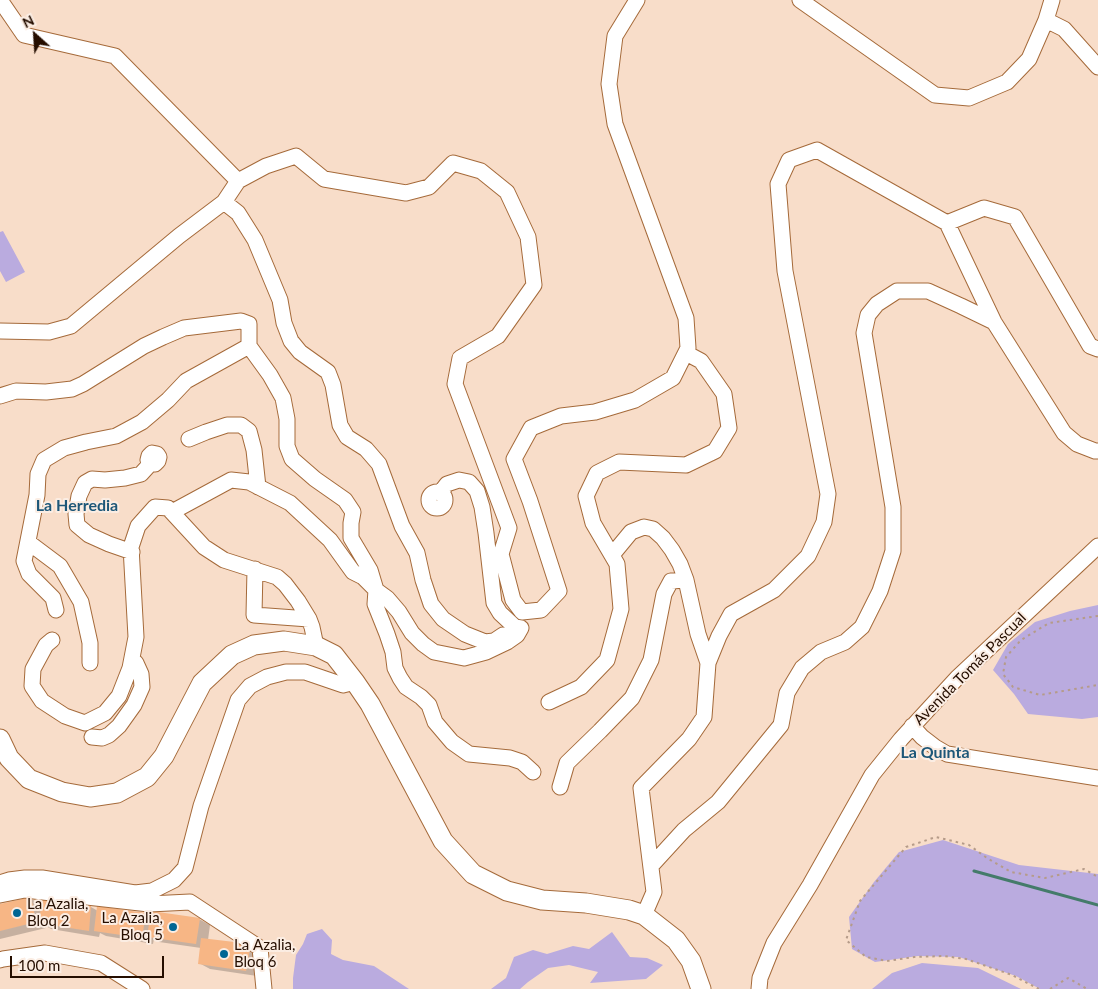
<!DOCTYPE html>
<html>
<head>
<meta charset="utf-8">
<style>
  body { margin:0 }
  #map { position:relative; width:1098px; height:989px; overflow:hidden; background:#f8ddc9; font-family:Lato,sans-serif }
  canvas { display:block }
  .north { position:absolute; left:10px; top:10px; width:50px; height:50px; -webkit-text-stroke:4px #fbede3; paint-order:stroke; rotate:334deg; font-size:14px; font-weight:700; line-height:20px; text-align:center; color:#250e00 }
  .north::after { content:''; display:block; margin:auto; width:18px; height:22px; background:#250e00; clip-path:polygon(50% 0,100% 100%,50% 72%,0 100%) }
  .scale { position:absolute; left:10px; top:956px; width:154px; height:22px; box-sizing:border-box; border:2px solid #250e00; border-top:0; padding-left:6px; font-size:15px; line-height:18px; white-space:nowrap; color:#250e00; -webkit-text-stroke:4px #fbede3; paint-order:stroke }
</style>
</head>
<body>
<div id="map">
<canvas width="1098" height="989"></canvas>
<div class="north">N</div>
<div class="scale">100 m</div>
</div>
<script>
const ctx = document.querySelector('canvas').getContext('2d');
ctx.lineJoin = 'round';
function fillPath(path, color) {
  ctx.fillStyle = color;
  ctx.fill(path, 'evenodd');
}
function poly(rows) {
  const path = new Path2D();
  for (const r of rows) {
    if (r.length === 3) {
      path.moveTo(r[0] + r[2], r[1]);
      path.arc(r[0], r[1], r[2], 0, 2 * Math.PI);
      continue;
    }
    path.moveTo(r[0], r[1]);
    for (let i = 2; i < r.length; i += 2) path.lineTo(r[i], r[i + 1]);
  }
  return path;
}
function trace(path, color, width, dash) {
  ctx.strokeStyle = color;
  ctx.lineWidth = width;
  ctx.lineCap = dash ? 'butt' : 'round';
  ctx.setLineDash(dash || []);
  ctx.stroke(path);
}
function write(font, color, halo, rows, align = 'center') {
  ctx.font = font + ' Lato,sans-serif';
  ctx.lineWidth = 4;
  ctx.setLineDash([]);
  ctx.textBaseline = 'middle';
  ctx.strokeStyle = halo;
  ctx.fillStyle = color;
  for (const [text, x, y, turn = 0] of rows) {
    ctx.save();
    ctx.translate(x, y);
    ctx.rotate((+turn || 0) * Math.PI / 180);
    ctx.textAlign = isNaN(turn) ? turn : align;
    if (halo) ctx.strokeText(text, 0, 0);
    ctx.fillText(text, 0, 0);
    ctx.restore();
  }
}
fillPath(poly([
  [3,231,25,272,6,282,0,271,0,232],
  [1098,605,1098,717,1082,719,1028,714,1014,694,993,670,1008,644,1035,622,1070,611],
  [943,840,1019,865,1098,874,1098,989,1040,989,1016,976,959,957,918,956,875,962,852,949,849,917,874,882,899,852],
  [322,929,332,940,331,954,343,960,374,966,409,989,293,989,293,978,296,955,303,944,307,934],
  [612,932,630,957,647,958,663,965,646,979,590,983,598,972,569,965,548,968,528,982,520,989,491,989,506,978,514,957,533,950,547,954,573,946,589,949],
  [922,963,978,968,1021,989,872,989,892,973]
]), '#baabdf');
fillPath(poly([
  [31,899,43,905,44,900,91,907,98,911,146,914,151,918,199,919,210,925,208,940,261,951,257,976,210,969,199,963,201,948,159,942,154,939,153,944,106,936,100,933,99,937,51,929,46,926,46,928,0,939,0,906]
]), '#0003');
trace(poly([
  [974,871,1098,905]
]), '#447b6a', 3);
fillPath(poly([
  [31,897,36,922,0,931,0,904],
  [43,899,91,906,89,931,38,923],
  [97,906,146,913,142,938,94,931],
  [151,911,200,918,196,944,147,937],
  [201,938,251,944,246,971,198,964]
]), '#f7b685');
const minor = poly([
  [0,0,24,35,115,56,238,181],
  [800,0,935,95,969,98,1007,82,1029,59,1046,20,1052,0],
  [1046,20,1064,29,1098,67],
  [224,202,238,213,255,240,280,300,284,323,291,341,300,352,328,372,333,385,340,425,347,437,366,449,379,464,402,526,417,553,423,580,431,604,443,619,465,634,485,642,494,641,503,635],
  [947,223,984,208,1015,217,1090,346,1098,349],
  [0,331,49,332,71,326,179,236,224,202,238,181,266,166,296,156,324,179,406,193,429,187,453,163,481,171,507,192,528,237,534,285,498,336,460,358,455,384,509,528,501,554,513,600,522,612,541,610,559,591,530,501,514,459,531,428,561,416,595,412,635,400,673,378,688,348,686,318,615,124,609,84,615,36,637,0],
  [0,396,16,391,46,392,72,389,83,384,144,346,163,337,184,328,241,321,249,324,249,346,270,375,283,398,287,419,287,446,292,459,315,479,345,500,353,512,351,523,351,538,370,570,376,590,375,604,387,634,393,652,395,668,400,678,406,687,421,697,429,705,435,722,452,742,469,754,510,758,522,762,533,772],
  [189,439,206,432,227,425,241,425,249,431,254,450,258,487],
  [437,500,8],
  [172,512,231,480,249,482,290,503,330,540,353,572,363,577,376,590,387,598,399,612,412,633,423,644,434,652,464,658,486,652,507,642,517,635,521,628,515,627,500,613,494,603,486,533,482,507,477,491,469,482,459,480,447,484,440,493],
  [28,542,60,566,81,602,90,643,90,663],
  [132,552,109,544,89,535,77,525,76,514,79,496,85,483,92,479,105,480,125,478,141,474,151,463,155,464,158,461,159,457,157,454,152,453,149,456,148,460,151,463],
  [612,555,631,532,644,527,653,529,663,538,672,550,680,564,686,580],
  [255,569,254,615,309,619],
  [56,610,53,598,29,574,24,561,37,495,38,474,44,460,64,448,86,442,116,436,142,422,168,400,186,381,249,346],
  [52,640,46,645,33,669,32,686,42,701,65,716,85,723,105,713,119,696,130,668,136,637,131,547,138,526,155,507,168,508,204,547,224,560,277,577,285,584,298,601,309,619,312,627,316,646],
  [549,702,581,687,607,660,621,609,617,564,593,523,586,496,597,473,619,462,686,465,715,451,729,428,724,394,701,361,686,353],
  [912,726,922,737,935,747,947,754,1098,778],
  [92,737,102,738,109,735,119,726,134,705,142,687,141,674,136,663,132,659],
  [560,787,567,763,600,731,632,698,651,660,664,594,671,581,686,580,698,634,708,663],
  [651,866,684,830,718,802,781,725,787,693,802,668,821,652,845,642,862,627,880,591,893,551,893,507,864,333,868,315,877,304,897,291,928,291,961,306,994,322],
  [0,883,9,880,25,878,42,878,135,893,152,891,174,880,185,868,201,806,238,700,250,686,267,677,286,672,305,672,343,685,355,682],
  [0,895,25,890,149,904,190,902,260,948,264,989],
  [644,915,654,892,641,788,689,739,704,717,708,663,719,636,731,614,774,590,808,556,824,522,828,494,785,271,778,184,789,160,817,150,947,223,994,322,1064,433,1077,444,1095,451,1098,451],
  [0,960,3,959,45,953,101,963,142,989],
  [759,989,760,978,774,943,810,885,872,775,901,739,957,678,1098,546]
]);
const major = poly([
  [0,739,9,758,29,779,62,792,90,797,117,793,147,777,164,756,202,683,232,655,254,645,284,641,316,646,334,655,355,682,370,704,443,841,473,874,507,891,542,900,586,903,629,910,644,915,676,940,691,961,701,989]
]);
trace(minor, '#a56a3a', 17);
trace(major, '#a56a3a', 21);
trace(poly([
  [1098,616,1049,623,1021,640,1006,657,1003,674,1013,687,1040,695,1098,685],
  [1039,989,1012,975,966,959,944,956,914,957,887,961,866,957,846,940,860,901,906,847,936,837,969,845,987,858,1011,872,1045,878,1084,869,1098,877],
  [1050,989,1068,978,1087,989]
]), '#b59b89', 2, [2.5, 4]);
trace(minor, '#fff', 15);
trace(major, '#fff', 19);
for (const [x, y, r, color] of [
  [17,913,5,"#006694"],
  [173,927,5,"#006694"],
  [224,954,5,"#006694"]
]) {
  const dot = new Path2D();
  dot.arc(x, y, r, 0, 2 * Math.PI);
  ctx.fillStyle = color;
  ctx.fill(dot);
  trace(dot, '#fbede3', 2);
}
write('15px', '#250e00', '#fbede3', [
  ["Avenida Tomás Pascual",970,669,-45]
]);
write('15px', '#250e00', '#fbede3', [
  ["La Azalia,",27,904],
  ["Bloq 2",27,921],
  ["La Azalia,",163,918,"right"],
  ["Bloq 5",163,935,"right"],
  ["La Azalia,",234,945],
  ["Bloq 6",234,962]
], 'left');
write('bold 16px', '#1d5778', '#fbede3', [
  ["La Herredia",77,506],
  ["La Quinta",935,753]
]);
</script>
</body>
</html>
